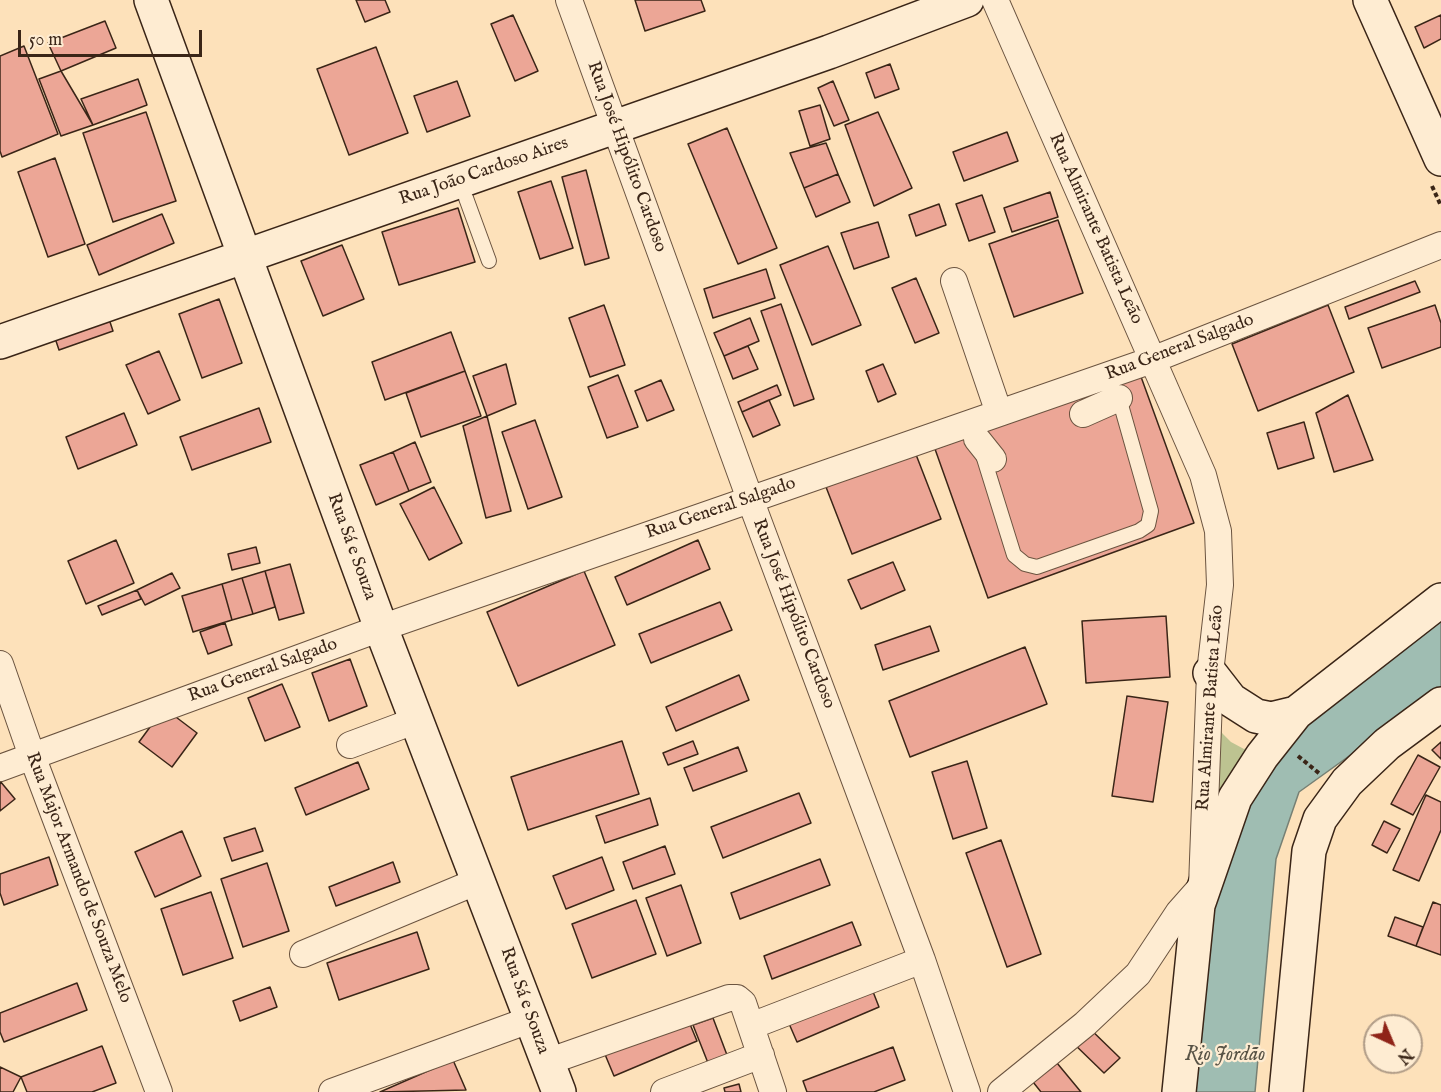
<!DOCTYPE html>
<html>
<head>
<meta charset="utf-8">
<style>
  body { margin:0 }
  #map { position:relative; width:1441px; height:1092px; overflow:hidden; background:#fde1ba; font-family:"IM FELL English",serif }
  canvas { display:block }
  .north { position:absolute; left:1363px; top:1014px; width:60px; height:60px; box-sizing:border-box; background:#feecd2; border:2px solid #b09c87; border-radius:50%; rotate:136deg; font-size:16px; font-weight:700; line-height:24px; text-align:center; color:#3a2517 }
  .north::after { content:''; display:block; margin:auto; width:21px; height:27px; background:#8f2418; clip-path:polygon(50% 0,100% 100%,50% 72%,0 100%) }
  .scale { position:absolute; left:18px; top:30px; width:184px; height:27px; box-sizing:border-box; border:3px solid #3a2517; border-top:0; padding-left:8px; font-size:18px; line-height:21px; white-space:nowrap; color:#3a2517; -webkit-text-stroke:4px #feecd2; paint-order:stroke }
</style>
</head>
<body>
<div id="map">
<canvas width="1441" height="1092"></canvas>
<div class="north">N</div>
<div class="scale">50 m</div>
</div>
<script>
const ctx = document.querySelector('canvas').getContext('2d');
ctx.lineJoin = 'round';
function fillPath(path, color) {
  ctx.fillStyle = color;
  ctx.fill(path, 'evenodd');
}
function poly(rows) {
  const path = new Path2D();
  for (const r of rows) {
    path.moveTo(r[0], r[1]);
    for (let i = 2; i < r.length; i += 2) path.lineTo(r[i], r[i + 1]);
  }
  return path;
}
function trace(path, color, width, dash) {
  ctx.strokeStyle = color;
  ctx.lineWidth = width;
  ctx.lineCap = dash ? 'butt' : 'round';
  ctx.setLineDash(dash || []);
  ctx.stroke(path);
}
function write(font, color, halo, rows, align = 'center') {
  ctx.font = font + ' "IM FELL English",serif';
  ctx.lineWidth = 4.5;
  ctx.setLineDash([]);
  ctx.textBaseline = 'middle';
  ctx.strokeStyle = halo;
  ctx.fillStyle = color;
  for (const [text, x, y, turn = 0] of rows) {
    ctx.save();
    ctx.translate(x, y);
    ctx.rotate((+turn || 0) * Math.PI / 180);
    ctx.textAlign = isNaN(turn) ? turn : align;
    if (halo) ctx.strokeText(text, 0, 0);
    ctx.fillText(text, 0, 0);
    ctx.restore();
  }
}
fillPath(poly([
  [1214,711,1222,733,1231,742,1244,749,1262,742,1196,823]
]), '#bdc391');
const water = poly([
  [1441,607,1441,690,1299,792,1276,859,1255,1092,1186,1092,1216,859,1299,721,1441,607]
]);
fillPath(water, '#9fbdb2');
trace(water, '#778074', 1.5);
const building = poly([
  [356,0,385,0,390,12,365,22,356,0],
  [635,0,701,0,705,11,645,31,635,0],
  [513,15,538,71,515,81,491,24,513,15],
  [1441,15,1441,39,1424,48,1415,27,1441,15],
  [105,21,116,48,61,71,48,43,105,21],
  [24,46,58,134,2,157,0,151,0,56,24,46],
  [376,47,408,133,349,155,317,69,376,47],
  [890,64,899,89,875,98,866,73,890,64],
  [61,71,93,125,61,136,39,79,61,71],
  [138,79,147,105,93,125,81,99,138,79],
  [457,81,470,116,427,132,414,96,457,81],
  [833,81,849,120,834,126,818,88,833,81],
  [820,105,830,139,810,146,799,111,820,105],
  [146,112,176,201,113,222,83,133,146,112],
  [878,112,912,188,874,206,845,125,878,112],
  [727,128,777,248,738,264,688,144,727,128],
  [1007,132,1018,161,964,181,953,152,1007,132],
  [826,143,838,174,804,188,790,153,826,143],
  [55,158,85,244,48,257,18,172,55,158],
  [586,170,609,258,585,265,562,177,586,170],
  [838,174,850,202,816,217,804,188,838,174],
  [551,181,573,248,540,259,518,192,551,181],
  [1050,192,1058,217,1012,232,1004,208,1050,192],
  [982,195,995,232,969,241,956,204,982,195],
  [939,204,946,225,916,236,909,215,939,204],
  [458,208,475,262,399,285,382,232,458,208],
  [162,214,174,243,99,275,87,245,162,214],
  [1058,220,1083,293,1014,317,989,244,1058,220],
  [878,222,889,257,854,269,841,233,878,222],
  [342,245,364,299,323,316,301,261,342,245],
  [828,246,861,325,812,345,780,265,828,246],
  [766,269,775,298,713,318,704,289,766,269],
  [916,278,939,333,915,343,892,288,916,278],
  [1415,281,1420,292,1349,319,1345,307,1415,281],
  [219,299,242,363,202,378,179,314,219,299],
  [781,304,814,399,794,406,761,311,781,304],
  [604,305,625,365,590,377,569,318,604,305],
  [1328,305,1354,372,1258,411,1232,344,1328,305],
  [1435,305,1441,323,1441,347,1382,368,1368,328,1435,305],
  [108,316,113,331,59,350,54,335,108,316],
  [750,318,759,341,724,356,714,333,750,318],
  [451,332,465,371,385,400,372,362,451,332],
  [748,346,758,369,733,379,724,356,748,346],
  [159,351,180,400,148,414,126,365,159,351],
  [506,364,516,404,487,416,473,376,506,364],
  [883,364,896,394,878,402,866,371,883,364],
  [465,371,481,416,421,437,406,393,465,371],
  [1140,374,1194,523,988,598,935,449,1140,374],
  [618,375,638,427,607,438,588,387,618,375],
  [661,380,674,410,647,421,635,391,661,380],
  [777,385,781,395,742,412,738,402,777,385],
  [1348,395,1373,460,1334,472,1316,413,1348,395],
  [769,400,780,425,753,437,742,412,769,400],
  [259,408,271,442,192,470,180,437,259,408],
  [124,413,137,445,78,469,66,437,124,413],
  [487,416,511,511,486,518,463,426,487,416],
  [535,420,562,497,528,509,502,432,535,420],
  [1304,422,1314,458,1278,469,1267,433,1304,422],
  [415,442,431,482,409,491,393,452,415,442],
  [393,452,409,491,376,505,360,465,393,452],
  [915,452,941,519,852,554,826,487,915,452],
  [434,487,462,543,429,560,400,504,434,487],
  [116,540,134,583,86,604,68,561,116,540],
  [698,540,710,569,627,605,615,577,698,540],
  [256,547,260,563,232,570,228,554,256,547],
  [893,562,905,590,861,609,848,580,893,562],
  [290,564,304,613,279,620,265,571,290,564],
  [265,571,275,607,253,614,242,578,265,571],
  [584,571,615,645,518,686,487,612,584,571],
  [172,573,180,588,145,605,137,590,172,573],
  [242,578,253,614,232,620,222,584,242,578],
  [222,584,232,620,193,632,182,596,222,584],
  [137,590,141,599,102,615,98,606,137,590],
  [720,602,732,630,651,663,639,634,720,602],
  [1166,616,1170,677,1086,683,1082,621,1166,616],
  [225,623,232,645,208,654,200,632,225,623],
  [930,626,939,651,883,670,875,645,930,626],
  [1025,647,1047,704,910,757,889,701,1025,647],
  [350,659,367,706,329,721,312,673,350,659],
  [739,675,749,700,676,731,666,707,739,675],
  [282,684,300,727,265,741,248,698,282,684],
  [1127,696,1168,702,1153,802,1112,796,1127,696],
  [164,708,197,733,172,767,139,742,164,708],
  [622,741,639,794,528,830,511,777,622,741],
  [693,741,698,754,668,765,663,753,693,741],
  [1441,742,1441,759,1432,750,1441,742],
  [738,747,747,771,693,791,684,768,738,747],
  [1418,755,1440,767,1413,815,1391,804,1418,755],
  [967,761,987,828,953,839,932,772,967,761],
  [358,762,369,789,306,815,295,788,358,762],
  [0,781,15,799,0,811,0,781],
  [799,793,811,823,723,858,711,827,799,793],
  [1426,795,1441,802,1441,830,1419,881,1393,870,1426,795],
  [650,798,658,825,605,843,596,816,650,798],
  [1384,821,1400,829,1387,853,1372,845,1384,821],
  [255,828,263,851,232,861,224,838,255,828],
  [182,831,201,876,155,897,135,852,182,831],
  [1001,840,1041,954,1007,967,966,853,1001,840],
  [665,846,675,874,633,889,623,862,665,846],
  [49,857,58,885,4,905,0,893,0,874,49,857],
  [602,857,614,890,566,909,553,876,602,857],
  [820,859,830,885,740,919,731,893,820,859],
  [393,862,400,882,336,906,329,887,393,862],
  [267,863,289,931,243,947,221,879,267,863],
  [681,885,701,943,667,956,646,898,681,885],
  [211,892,233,958,183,975,161,909,211,892],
  [636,900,656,954,592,978,572,924,636,900],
  [1433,902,1441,905,1441,955,1416,946,1433,902],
  [1395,917,1423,927,1416,946,1388,936,1395,917],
  [852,922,861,945,772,979,764,956,852,922],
  [417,932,429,969,339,1000,327,963,417,932],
  [77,983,87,1010,4,1042,0,1032,0,1013,77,983],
  [870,984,879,1007,797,1042,787,1019,870,984],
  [270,987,277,1007,240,1021,233,1001,270,987],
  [687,1017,697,1041,614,1076,604,1052,687,1017],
  [713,1018,727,1055,708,1063,693,1025,713,1018],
  [1085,1024,1120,1058,1104,1073,1070,1040,1085,1024],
  [102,1046,116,1083,92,1092,27,1092,21,1077,102,1046],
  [893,1047,905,1080,874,1092,807,1092,803,1081,893,1047],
  [453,1060,466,1090,380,1092,453,1060],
  [1057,1063,1081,1092,1041,1092,1033,1082,1057,1063],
  [0,1067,21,1077,13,1092,0,1092,0,1067],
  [739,1084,741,1092,725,1092,724,1088,739,1084]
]);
fillPath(building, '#eca696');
trace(building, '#3a2517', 1.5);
const lane = poly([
  [466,198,489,261],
  [982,452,1014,555,1025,564,1037,567,1139,531,1148,525,1151,511,1119,398]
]);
const street = poly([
  [569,0,750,499,922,960,967,1092],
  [995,0,1203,475,1218,531,1220,585,1210,673,1202,886,1179,912,1138,974,1085,1024,1001,1092],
  [954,281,999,413],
  [1083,414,1119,398],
  [977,439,993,459],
  [0,664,32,756,159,1092],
  [350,745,417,720],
  [0,768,381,628,1152,360,1441,245],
  [303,954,478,881],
  [751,1026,922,960],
  [547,1062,729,998,737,998,743,1003,773,1092],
  [332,1092,532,1019],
  [664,1092,761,1055]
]);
const secondary = poly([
  [151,0,381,628,559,1092],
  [1370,0,1441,159],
  [0,342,829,52,967,0],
  [1210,673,1231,700,1256,716,1271,719,1296,713],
  [1179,1092,1198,905,1235,798,1262,756,1296,713,1441,600],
  [1286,1092,1309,851,1320,819,1347,782,1387,744,1441,704]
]);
trace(lane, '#6b5440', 16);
trace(street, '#6b5440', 28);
trace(secondary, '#3a2517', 36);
trace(poly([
  [1432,186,1441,206],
  [1298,756,1320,774]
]), '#3a2517', 4, [4.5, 3]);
trace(lane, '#feecd2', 14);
trace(street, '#feecd2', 26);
trace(secondary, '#feecd2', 33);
write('18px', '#3a2517', '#feecd2', [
  ["Rua José Hipólito Cardoso",626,157,70],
  ["Rua João Cardoso Aires",484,172,-19],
  ["Rua Almirante Batista Leão",1095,229,66],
  ["Rua General Salgado",1180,348,-21],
  ["Rua General Salgado",721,509,-19],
  ["Rua Sá e Souza",351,547,70],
  ["Rua José Hipólito Cardoso",793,614,69],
  ["Rua General Salgado",263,671,-20],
  ["Rua Almirante Batista Leão",1211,708,-86],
  ["Rua Major Armando de Souza Melo",78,878,69],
  ["Rua Sá e Souza",524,1001,70]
]);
write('italic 20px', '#585346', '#feecd2', [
  ["Rio Jordão",1225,1056]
]);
</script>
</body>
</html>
